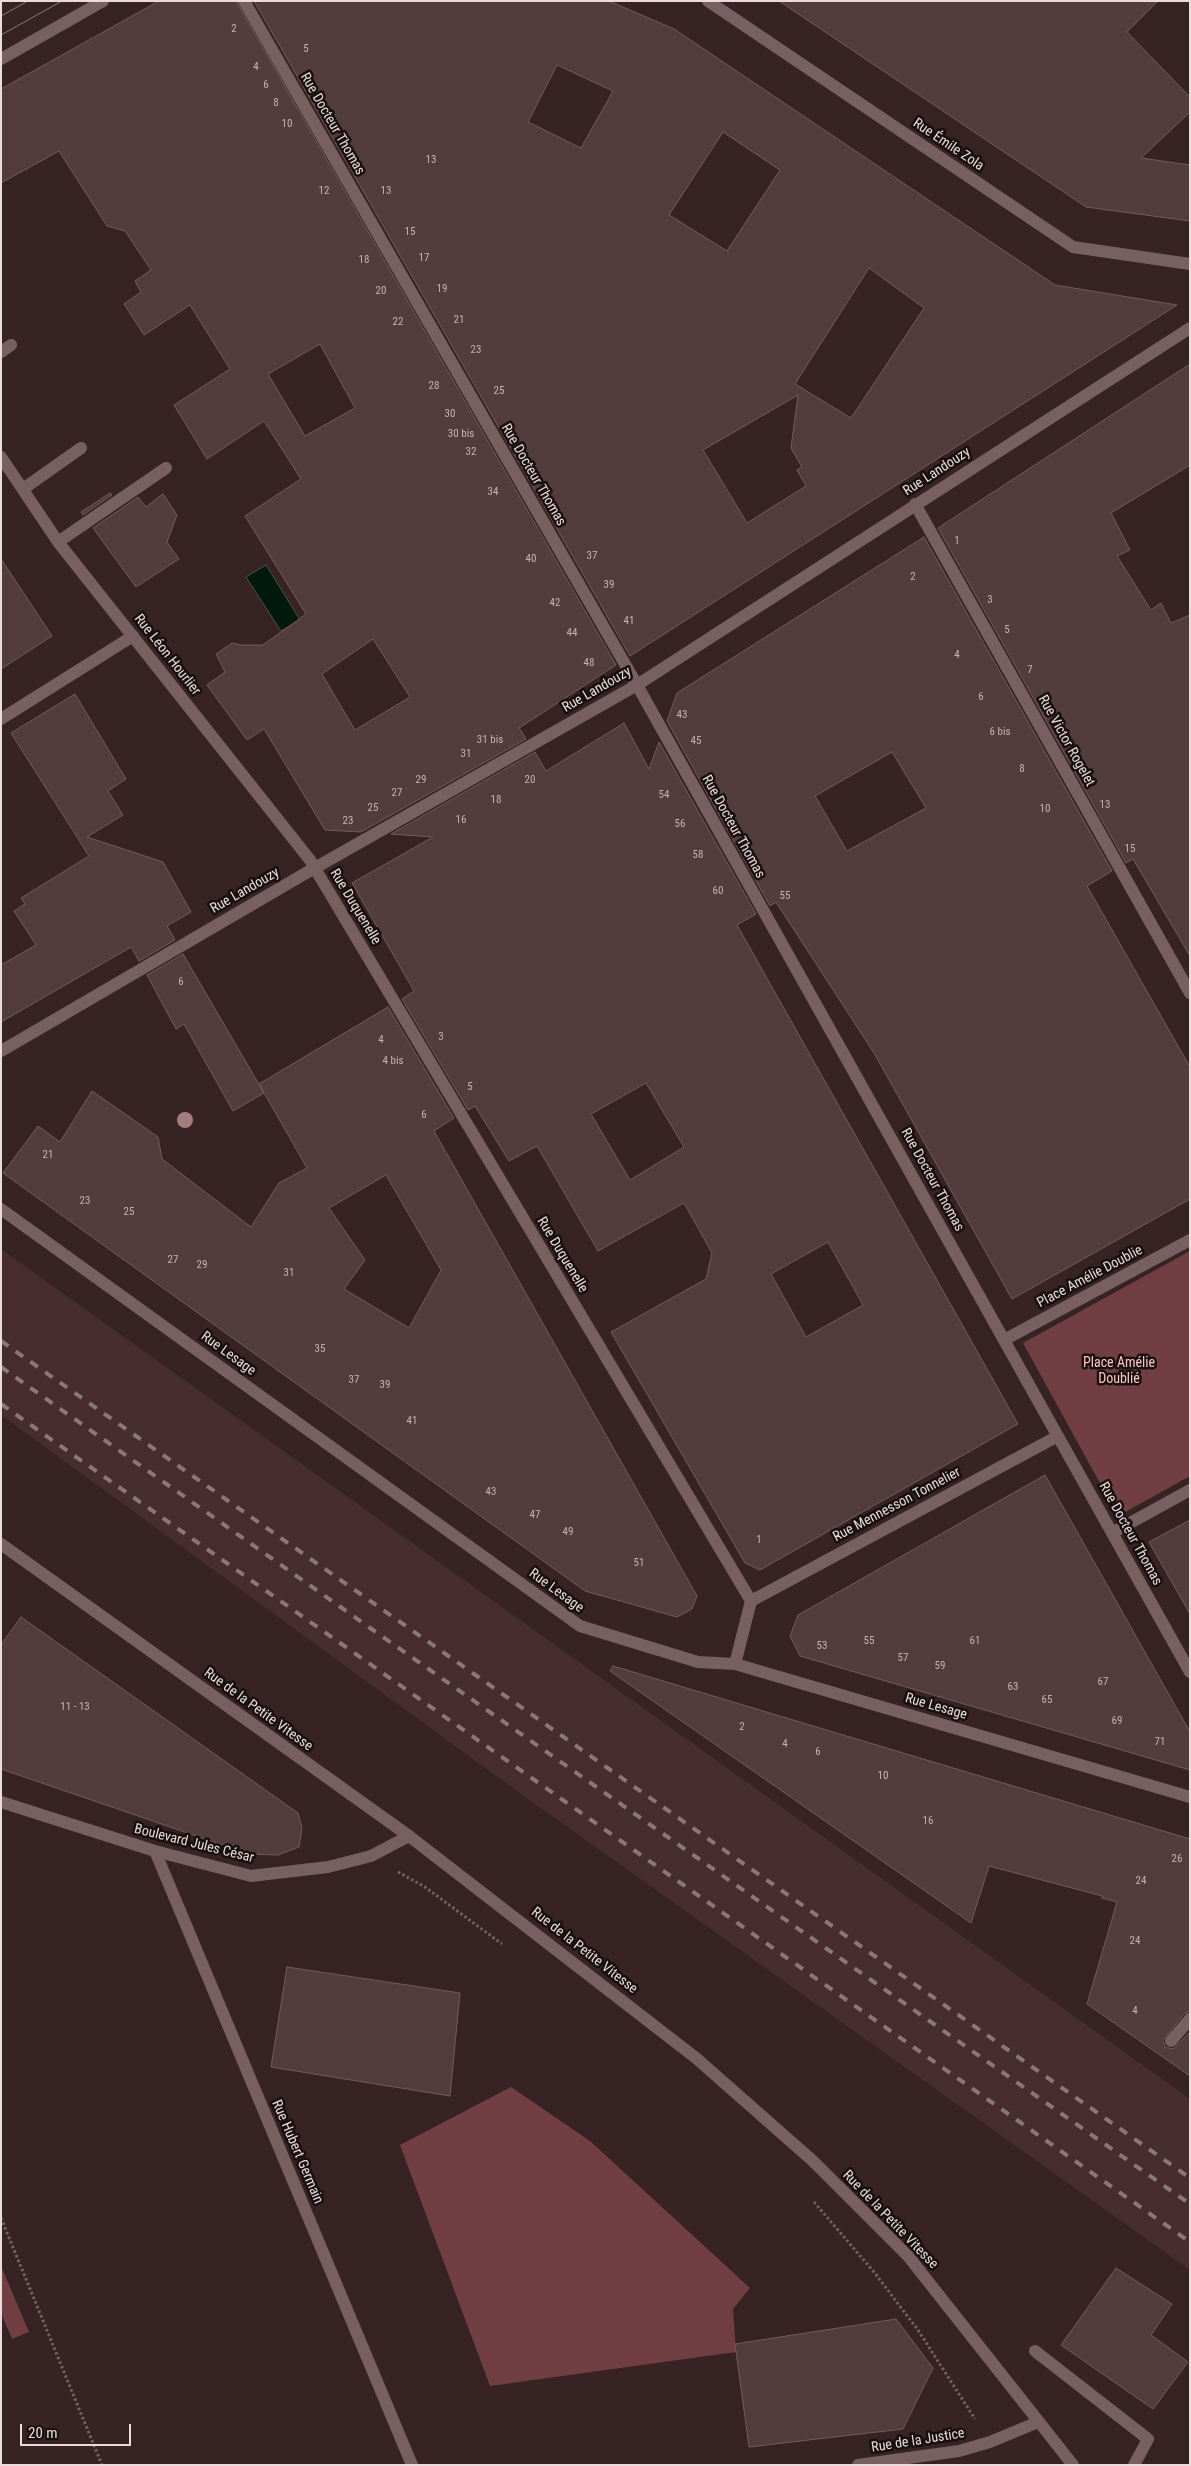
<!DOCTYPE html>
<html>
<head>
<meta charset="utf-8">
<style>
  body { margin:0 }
  #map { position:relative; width:1191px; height:2466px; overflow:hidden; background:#372324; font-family:"Roboto Condensed",sans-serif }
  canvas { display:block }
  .frame { position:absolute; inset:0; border:2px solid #eadcdd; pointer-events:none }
  .scale { position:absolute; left:20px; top:2424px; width:111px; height:22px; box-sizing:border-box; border:2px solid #eadcdd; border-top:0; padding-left:6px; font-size:15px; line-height:18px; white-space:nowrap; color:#eadcdd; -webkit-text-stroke:4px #180f0f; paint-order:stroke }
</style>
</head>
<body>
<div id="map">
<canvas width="1191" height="2466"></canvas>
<div class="frame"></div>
<div class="scale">20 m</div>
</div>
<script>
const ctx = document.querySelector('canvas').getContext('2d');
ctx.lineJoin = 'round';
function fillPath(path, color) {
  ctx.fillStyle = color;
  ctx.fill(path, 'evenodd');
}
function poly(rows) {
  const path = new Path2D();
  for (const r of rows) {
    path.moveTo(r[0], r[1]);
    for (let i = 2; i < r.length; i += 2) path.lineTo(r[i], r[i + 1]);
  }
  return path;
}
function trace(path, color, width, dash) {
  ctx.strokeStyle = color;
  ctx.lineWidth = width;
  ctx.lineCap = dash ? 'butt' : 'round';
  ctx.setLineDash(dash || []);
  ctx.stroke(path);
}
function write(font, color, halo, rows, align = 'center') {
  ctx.font = font + ' "Roboto Condensed",sans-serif';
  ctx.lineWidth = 5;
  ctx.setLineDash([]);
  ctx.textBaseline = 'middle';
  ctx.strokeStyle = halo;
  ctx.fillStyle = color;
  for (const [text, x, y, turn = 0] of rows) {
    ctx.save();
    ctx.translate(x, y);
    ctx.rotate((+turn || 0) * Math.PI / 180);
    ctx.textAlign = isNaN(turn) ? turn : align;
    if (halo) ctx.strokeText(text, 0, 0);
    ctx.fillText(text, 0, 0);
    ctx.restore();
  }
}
fillPath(poly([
  [1,1249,1190,2099,1190,2270,521,1794,1,1415]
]), '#482d2f');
fillPath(poly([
  [1190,1251,1190,1476,1118,1516,1023,1343],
  [511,2087,590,2141,750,2288,733,2309,736,2352,490,2386,400,2145],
  [1,2266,29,2332,12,2339,1,2313]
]), '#713f43');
const water = poly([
  [266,565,300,620,281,631,246,577,266,565]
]);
fillPath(water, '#00190d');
trace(water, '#46544b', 1);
const building = poly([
  [159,1,236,1,616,665,519,728,526,739,361,832,325,830,264,729,247,740,207,685,225,672,216,654,232,643,240,645,263,645,306,614,245,516,301,479,264,421,207,459,174,405,230,369,190,305,144,335,124,304,141,292,135,281,151,270,125,231,107,226,59,151,1,183,1,89,159,1],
  [320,344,355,408,305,436,268,374,320,344],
  [373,639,410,697,355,730,322,674,373,639],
  [254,1,609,1,674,29,1055,285,1177,305,630,656,254,1],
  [557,65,613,91,581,148,528,122,557,65],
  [723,132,780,170,727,251,669,215,723,132],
  [869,268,924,308,851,418,795,384,869,268],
  [798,395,791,448,802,467,797,470,806,486,747,523,703,450,798,395],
  [779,1,1158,1,1127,32,1190,97,1190,112,1141,158,1190,165,1190,221,1086,207,779,1],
  [1190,364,1190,465,1111,513,1130,550,1117,556,1151,610,1161,603,1171,623,1190,615,1190,956,1133,859,1126,863,938,528,1190,364],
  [110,493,112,495,83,515,81,512,110,493],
  [163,494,177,515,167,542,179,559,136,587,93,528,138,497,146,507,163,494],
  [924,537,1112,871,1087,886,1190,1067,1190,1199,1012,1299,874,1053,776,902,770,906,667,721,677,693,924,537],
  [892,752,926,808,847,851,815,796,892,752],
  [1,559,52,636,1,669,1,559],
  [75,694,126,779,108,791,123,815,87,837,163,862,191,912,167,926,175,940,139,961,131,947,1,1022,1,965,36,945,14,911,25,904,21,898,89,856,11,733,75,694],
  [624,723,649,769,659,742,756,914,737,925,1018,1424,760,1570,745,1563,611,1332,706,1279,712,1253,684,1203,598,1251,537,1146,509,1161,475,1106,468,1110,402,999,414,991,352,883,433,837,391,834,535,752,546,771,624,723],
  [646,1083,684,1147,630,1180,591,1114,646,1083],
  [828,1242,863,1305,806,1337,771,1274,828,1242],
  [183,954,264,1093,233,1111,184,1024,176,1029,147,975,183,954],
  [388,1007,454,1118,434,1131,697,1596,692,1609,677,1617,585,1591,3,1173,38,1126,60,1142,92,1091,158,1137,162,1159,251,1227,279,1183,307,1168,259,1084,388,1007],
  [386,1175,441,1270,409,1328,344,1289,365,1260,329,1208,386,1175],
  [1045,1475,1190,1732,1190,1770,800,1656,790,1636,798,1615,1045,1475],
  [1190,1520,1190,1614,1149,1542,1190,1520],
  [21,1617,298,1813,302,1827,299,1847,278,1855,249,1854,1,1769,1,1645,21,1617],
  [613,1666,1190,1839,1190,2011,1184,2014,1163,2040,1165,2047,1173,2049,1190,2032,1190,2076,1087,2004,1117,1902,1102,1898,1102,1896,989,1866,971,1923,610,1671,613,1666],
  [287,1967,460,1993,450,2096,271,2067,287,1967],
  [1116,2268,1172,2304,1151,2335,1188,2362,1153,2409,1061,2345,1116,2268],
  [896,2319,933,2368,903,2429,749,2447,735,2344,896,2319]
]);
fillPath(building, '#523c3d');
trace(building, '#735b5c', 1);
trace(poly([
  [398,1872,425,1887,502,1944],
  [814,2202,874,2272,918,2330,975,2419],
  [1,2218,102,2465]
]), '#746263', 3, [2.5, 2.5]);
trace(poly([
  [1,352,11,345],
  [23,489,81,448],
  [58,542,166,468],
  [1,719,133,636],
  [1,1802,155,1851,251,1876,328,1867,371,1856,409,1836],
  [1035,2351,1148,2439,1134,2465]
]), '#786061', 12);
trace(poly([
  [244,1,637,685,1190,1672],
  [1,457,58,542,310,860,751,1601,735,1664],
  [915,504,1190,993],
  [1,1051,306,873,637,685,1190,328],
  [1004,1340,1190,1240],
  [1112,1533,1190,1490],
  [751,1601,1058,1436],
  [155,1851,412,2465],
  [1171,2041,1190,2019],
  [858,2465,959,2451,990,2442,1038,2422]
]), '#786061', 12);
trace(poly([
  [708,1,1073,247,1190,264],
  [1,59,103,1],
  [1,1209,580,1626,698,1662,735,1664,1190,1797],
  [1,1544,409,1836,696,2058,813,2161,908,2256,1073,2465]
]), '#786061', 12);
trace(poly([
  [1,16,28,1],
  [1,35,62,1]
]), '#897879', 1);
trace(poly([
  [1,1341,1190,2178],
  [1,1367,373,1630,1190,2204],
  [1,1404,1190,2242]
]), '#897879', 4, [9, 9]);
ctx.fillStyle = '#a37c7e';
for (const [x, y] of [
  [185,1120]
]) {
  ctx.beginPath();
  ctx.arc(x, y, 8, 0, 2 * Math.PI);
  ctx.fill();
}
write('11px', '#c4b4b5', null, [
  ["2",234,29],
  ["5",306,49],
  ["4",256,67],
  ["6",266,85],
  ["8",276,103],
  ["10",287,124],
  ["13",431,160],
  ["12",324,191],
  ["13",386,191],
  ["15",410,232],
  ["17",424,258],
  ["18",364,260],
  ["19",442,289],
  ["20",381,291],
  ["21",459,320],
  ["22",398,322],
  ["23",476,350],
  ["28",434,386],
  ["25",499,391],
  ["30",450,414],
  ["30 bis",461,434],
  ["32",471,452],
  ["34",493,492],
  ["1",957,541],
  ["37",592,556],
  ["40",531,559],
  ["2",913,577],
  ["39",609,585],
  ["3",990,600],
  ["42",555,603],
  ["41",629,621],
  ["5",1007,630],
  ["44",572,633],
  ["4",957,655],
  ["48",589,663],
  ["7",1030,670],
  ["6",981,697],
  ["43",682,715],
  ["6 bis",1000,732],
  ["31 bis",490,740],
  ["45",696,741],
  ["31",466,754],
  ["8",1022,769],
  ["29",421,780],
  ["20",530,780],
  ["27",397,793],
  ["54",664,795],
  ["18",496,800],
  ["13",1105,805],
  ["25",373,808],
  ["10",1045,809],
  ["16",461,820],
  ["23",348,821],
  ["56",680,824],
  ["15",1130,849],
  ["58",698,855],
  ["60",718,891],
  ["55",785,896],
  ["6",181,982],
  ["3",441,1037],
  ["4",381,1040],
  ["4 bis",393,1061],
  ["5",470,1087],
  ["6",424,1115],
  ["21",48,1155],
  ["23",85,1201],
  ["25",129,1212],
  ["27",173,1260],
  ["29",202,1265],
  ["31",289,1273],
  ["35",320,1349],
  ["37",354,1380],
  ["39",385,1385],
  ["41",412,1421],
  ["43",491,1492],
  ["47",535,1515],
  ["49",568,1532],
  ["1",759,1540],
  ["51",639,1563],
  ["55",869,1641],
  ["61",975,1641],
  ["53",822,1646],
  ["57",903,1658],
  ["59",940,1666],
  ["67",1103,1682],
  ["63",1013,1687],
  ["65",1047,1700],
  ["11 - 13",75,1707],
  ["69",1117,1721],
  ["2",742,1727],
  ["71",1160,1742],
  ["4",785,1744],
  ["6",818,1752],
  ["10",883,1776],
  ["16",928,1821],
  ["26",1177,1859],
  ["24",1141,1881],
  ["24",1135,1941],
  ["4",1135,2011]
]);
write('14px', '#eadcdd', '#180f0f', [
  ["Rue Docteur Thomas",332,124,60],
  ["Rue Émile Zola",948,145,34],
  ["Rue Landouzy",937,472,-33],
  ["Rue Docteur Thomas",533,475,60],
  ["Rue Léon Hourlier",167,655,52],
  ["Rue Landouzy",597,690,-30],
  ["Rue Victor Rogelet",1066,741,61],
  ["Rue Docteur Thomas",733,827,61],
  ["Rue Landouzy",245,891,-30],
  ["Rue Duquenelle",355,907,59],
  ["Rue Docteur Thomas",932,1180,61],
  ["Rue Duquenelle",562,1255,59],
  ["Place Amélie Doublie",1090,1277,-28],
  ["Rue Lesage",228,1354,36],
  ["Rue Mennesson Tonnelier",897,1505,-28],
  ["Rue Docteur Thomas",1130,1534,61],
  ["Rue Lesage",556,1591,36],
  ["Rue Lesage",936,1707,16],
  ["Rue de la Petite Vitesse",258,1710,36],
  ["Boulevard Jules César",194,1844,14],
  ["Rue de la Petite Vitesse",584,1951,38],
  ["Rue Hubert Germain",297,2152,67],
  ["Rue de la Petite Vitesse",890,2220,46],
  ["Rue de la Justice",918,2441,-9]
]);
write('14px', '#fbc5c8', '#180f0f', [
  ["Place Amélie",1119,1363],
  ["Doublié",1119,1379]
]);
</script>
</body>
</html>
